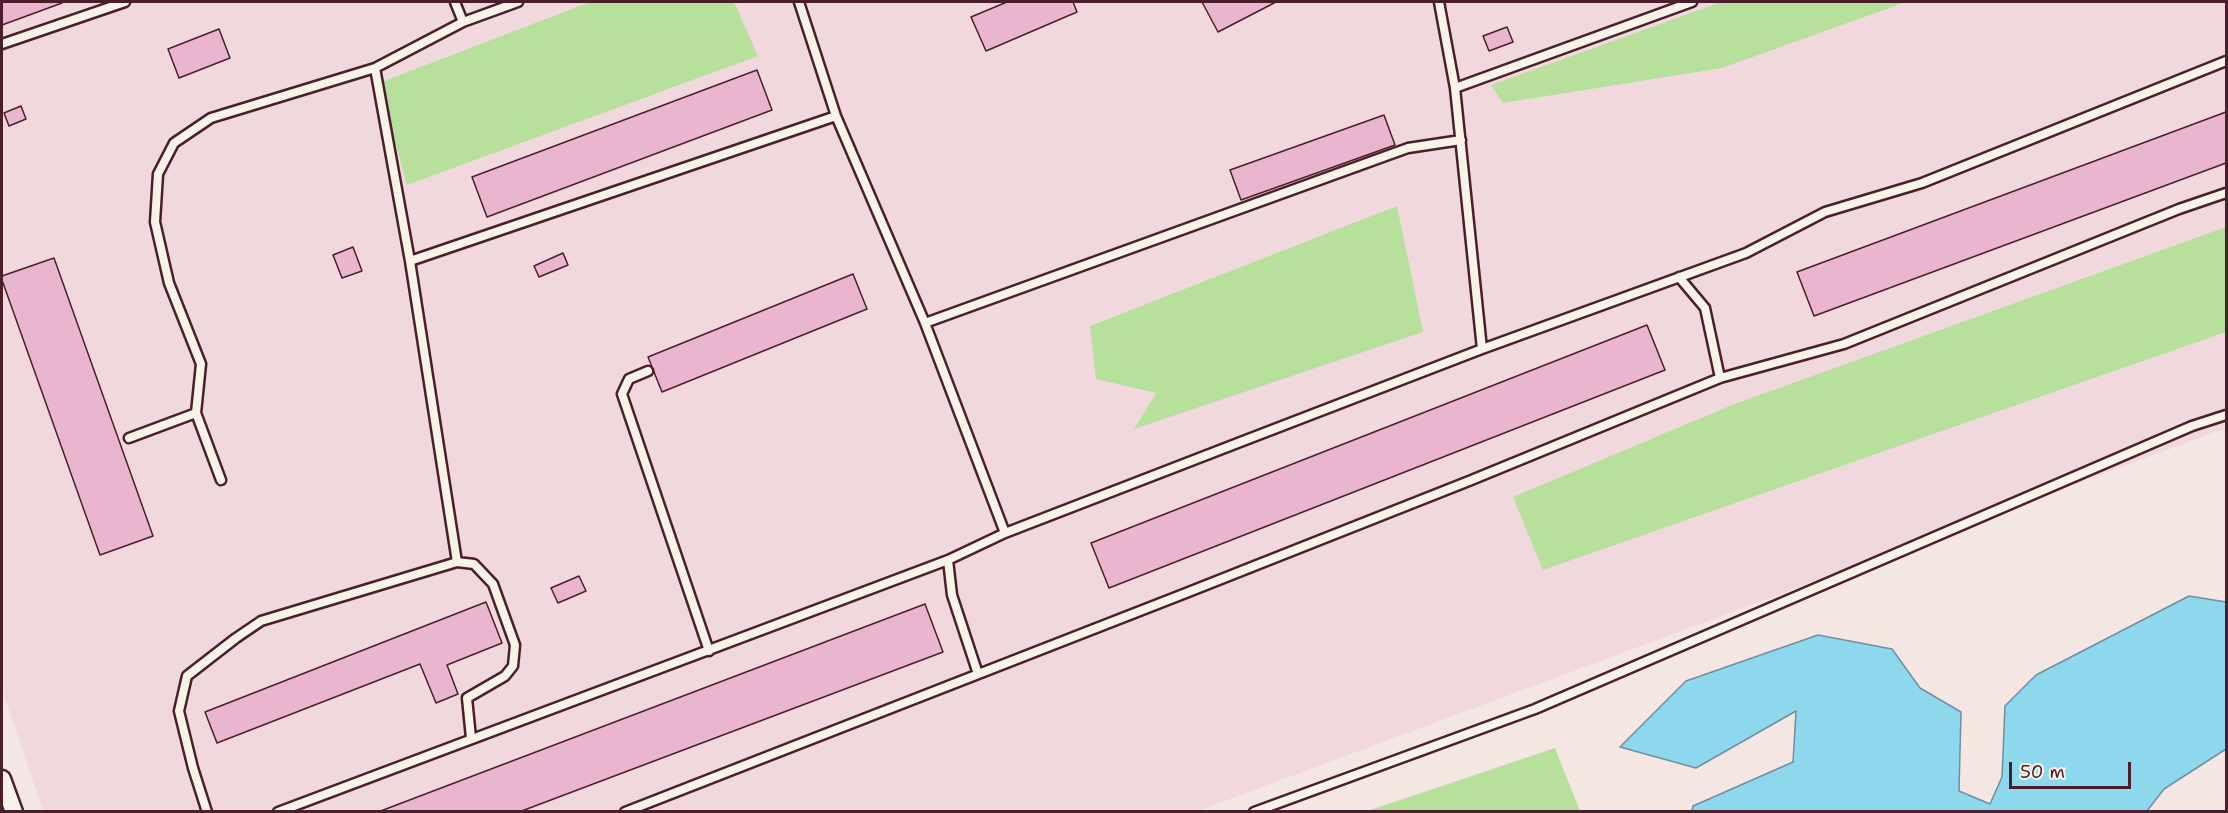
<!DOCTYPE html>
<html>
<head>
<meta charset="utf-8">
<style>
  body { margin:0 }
  #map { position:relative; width:2228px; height:813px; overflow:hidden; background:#f4e7e3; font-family:"Shantell Sans",sans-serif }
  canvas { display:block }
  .frame { position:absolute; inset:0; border:3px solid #4a1f2b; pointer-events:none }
  .scale { position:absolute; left:2009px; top:762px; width:122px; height:27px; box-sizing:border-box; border:3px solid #4a1f2b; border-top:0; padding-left:8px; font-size:18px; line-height:21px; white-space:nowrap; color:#4a1f2b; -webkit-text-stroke:4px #f7f3e8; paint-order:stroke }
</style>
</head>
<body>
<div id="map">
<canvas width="2228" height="813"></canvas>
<div class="frame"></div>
<div class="scale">50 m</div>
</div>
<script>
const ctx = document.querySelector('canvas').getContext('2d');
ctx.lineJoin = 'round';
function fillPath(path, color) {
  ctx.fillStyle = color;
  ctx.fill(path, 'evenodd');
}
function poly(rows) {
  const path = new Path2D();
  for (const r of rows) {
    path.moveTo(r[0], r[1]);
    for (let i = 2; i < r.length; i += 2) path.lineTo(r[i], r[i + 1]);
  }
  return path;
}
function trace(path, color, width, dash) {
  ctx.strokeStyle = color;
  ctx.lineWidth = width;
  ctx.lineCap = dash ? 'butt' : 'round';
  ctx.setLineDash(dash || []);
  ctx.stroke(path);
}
fillPath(poly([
  [2,2,2226,2,2226,428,1198,811,43,811,2,689]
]), '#f1d8dd');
fillPath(poly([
  [590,2,734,2,758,56,407,185,379,83],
  [1721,2,1906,2,1722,68,1503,103,1491,85],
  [1397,206,1423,332,1134,429,1156,393,1096,379,1090,326],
  [2226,227,2226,332,1543,570,1513,497,1732,405],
  [1555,748,1580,811,1367,811]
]), '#b7e09d');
const water = poly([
  [2189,596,2226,602,2226,749,2164,789,2147,811,1692,811,1693,806,1793,762,1796,711,1696,768,1620,747,1686,681,1818,635,1892,649,1920,688,1961,712,1959,791,1990,804,2002,777,2005,706,2036,675,2189,596]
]);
fillPath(water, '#8dd8ed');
trace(water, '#728e9f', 1.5);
const building = poly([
  [2,2,61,2,62,3,2,25,2,2],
  [1007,2,1073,2,1077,12,986,51,971,17,1007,2],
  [1202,2,1276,2,1218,32,1202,2],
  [1507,27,1513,42,1489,51,1483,36,1507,27],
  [219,29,230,58,179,78,168,49,219,29],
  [757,70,772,110,487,217,472,177,757,70],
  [21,106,26,119,9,126,4,113,21,106],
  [2226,112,2226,163,1814,316,1797,272,2226,112],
  [1384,115,1395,145,1241,200,1230,170,1384,115],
  [353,247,362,271,342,278,333,255,353,247],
  [563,253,568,265,539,277,534,266,563,253],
  [54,258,153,536,100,555,2,280,2,276,54,258],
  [853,274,867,309,662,392,648,357,853,274],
  [1647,325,1665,370,1109,588,1091,543,1647,325],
  [579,576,586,591,558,603,551,588,579,576],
  [486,602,502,643,447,665,458,694,436,703,420,664,217,743,205,712,486,602],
  [925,604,943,652,519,812,378,812,925,604]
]);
fillPath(building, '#eab5ce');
trace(building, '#4a1f2b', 1.5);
const lane = poly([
  [455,2,463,22],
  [799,2,836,116,925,323,1005,533],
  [1439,2,1455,88,1482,349],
  [2,44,125,2],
  [375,68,410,261],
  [1455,88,1692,2],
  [1679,277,1705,308,1720,378],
  [925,323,1408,148,1461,140],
  [648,371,629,379,622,394,709,651],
  [129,438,196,413],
  [221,480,196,413,201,364,169,283,155,222,158,174,174,143,211,118,375,68,463,22,518,2],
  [948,560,952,595,978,674],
  [457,562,474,564,493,584,515,645,513,666,505,676,467,698,471,738],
  [207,812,193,768,179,711,187,676,236,638,261,621,457,562,410,261,836,116],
  [278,812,948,560,1005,533,1243,441,1482,349,1746,253,1825,212,1922,183,2226,61],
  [625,812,1186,593,1469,481,1720,378,1844,344,2179,209,2226,193],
  [1254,812,1535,709,2192,426,2226,415]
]);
const street = poly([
  [2,779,14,812]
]);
trace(lane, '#4a1f2b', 13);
trace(street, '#4a1f2b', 21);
trace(lane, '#f7f3e8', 8);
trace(street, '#f7f3e8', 16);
</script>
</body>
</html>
